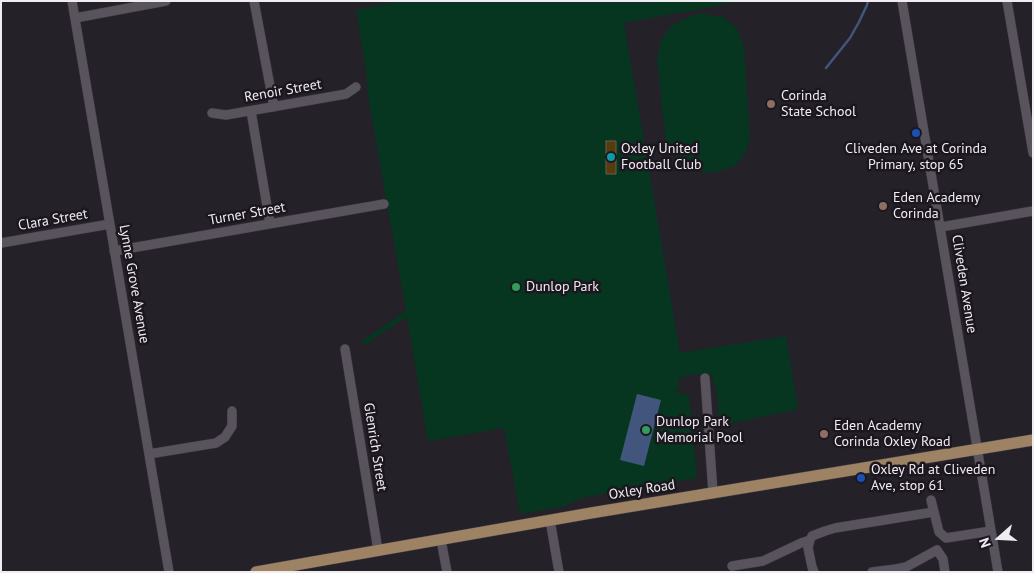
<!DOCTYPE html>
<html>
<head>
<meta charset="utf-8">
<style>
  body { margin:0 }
  #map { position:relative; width:1034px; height:573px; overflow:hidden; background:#252129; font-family:"PT Sans",sans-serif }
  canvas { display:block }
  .frame { position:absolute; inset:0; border:2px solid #efecf2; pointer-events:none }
  .north { position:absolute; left:974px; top:513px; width:50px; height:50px; -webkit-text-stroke:4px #1c171f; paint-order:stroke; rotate:251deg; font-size:14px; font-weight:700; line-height:20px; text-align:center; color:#efecf2 }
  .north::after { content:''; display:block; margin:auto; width:18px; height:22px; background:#efecf2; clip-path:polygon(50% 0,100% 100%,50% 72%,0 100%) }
</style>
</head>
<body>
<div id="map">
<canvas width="1034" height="573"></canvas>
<div class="frame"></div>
<div class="north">N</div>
</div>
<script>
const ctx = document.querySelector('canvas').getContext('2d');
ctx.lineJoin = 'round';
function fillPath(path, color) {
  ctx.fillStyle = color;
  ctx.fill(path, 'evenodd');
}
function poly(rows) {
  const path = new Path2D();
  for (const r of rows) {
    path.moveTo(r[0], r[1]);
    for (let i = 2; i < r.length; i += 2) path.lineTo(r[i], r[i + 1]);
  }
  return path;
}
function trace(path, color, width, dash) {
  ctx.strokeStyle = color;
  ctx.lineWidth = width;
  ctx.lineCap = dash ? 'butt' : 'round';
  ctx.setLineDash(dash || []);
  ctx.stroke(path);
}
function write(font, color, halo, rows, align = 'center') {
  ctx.font = font + ' "PT Sans",sans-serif';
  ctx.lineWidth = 5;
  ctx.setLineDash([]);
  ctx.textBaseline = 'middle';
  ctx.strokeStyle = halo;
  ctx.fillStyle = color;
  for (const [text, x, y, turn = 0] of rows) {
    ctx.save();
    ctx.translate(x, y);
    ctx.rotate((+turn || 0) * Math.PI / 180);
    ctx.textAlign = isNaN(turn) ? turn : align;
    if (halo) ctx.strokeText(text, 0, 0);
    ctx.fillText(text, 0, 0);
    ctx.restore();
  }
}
fillPath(poly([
  [400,1,742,1,624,23,680,353,786,336,798,409,719,426,717,391,713,382,712,374,688,375,678,379,679,389,673,390,689,396,697,478,586,497,576,500,566,506,520,514,504,428,428,441,407,317,364,345,362,341,406,311,368,96,366,70,356,10],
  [698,13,724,17,737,29,744,47,750,138,744,156,733,167,711,173,694,170,679,161,666,144,657,58,661,40,672,25]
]), '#063620');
fillPath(poly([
  [637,394,661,400,644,466,620,460]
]), '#41557d');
trace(poly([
  [826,68,850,38,859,22,867,5,868,1]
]), '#41557d', 2.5);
const building = poly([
  [606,141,616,141,616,174,606,174,606,141]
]);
fillPath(building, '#563b0d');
trace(building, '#655e54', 1);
const minor = poly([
  [72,1,169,572],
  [254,1,274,107],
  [902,1,998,572],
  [1007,1,1033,153],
  [75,18,166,1],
  [251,111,270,224],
  [212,113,226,115,346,94,356,87],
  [941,227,1033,211],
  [1,243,110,224],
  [114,251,384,204],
  [345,349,378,550],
  [705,378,713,493],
  [149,454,216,443,225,437,232,426,232,411],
  [931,500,939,532,946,538,991,531],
  [550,520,559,572],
  [441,540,447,572],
  [732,566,763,561,801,543,810,540],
  [814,572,812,567,808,548,810,540,812,536,825,531,835,528,934,512],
  [872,572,896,569,906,567,937,550,943,559,945,572]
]);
const major = poly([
  [256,572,591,513,1033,440]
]);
trace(minor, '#403c43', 10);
trace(major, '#403c43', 12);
trace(minor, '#58535d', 9);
trace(major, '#9d8264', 11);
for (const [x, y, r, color] of [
  [771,104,5,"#8d6e63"],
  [916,133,5,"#1a4fb4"],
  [611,157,5,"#0f9aa8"],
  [883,206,5,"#8d6e63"],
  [516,287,5,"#2e9e5b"],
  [646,430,5,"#2e9e5b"],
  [824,434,5,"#8d6e63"],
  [861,478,5,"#1a4fb4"]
]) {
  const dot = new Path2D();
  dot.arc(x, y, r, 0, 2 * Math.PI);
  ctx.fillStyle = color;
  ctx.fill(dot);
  trace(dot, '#1c171f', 2);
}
write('14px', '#efecf2', '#1c171f', [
  ["Renoir Street",283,91,-10],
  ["Turner Street",247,214,-10],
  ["Clara Street",53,220,-10],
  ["Lynne Grove Avenue",134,284,80],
  ["Cliveden Avenue",964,284,81],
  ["Glenrich Street",375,447,81],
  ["Oxley Road",642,490,-9]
]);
write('14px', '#efecf2', '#1c171f', [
  ["Corinda",781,96],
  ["State School",781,112],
  ["Oxley United",621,149],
  ["Football Club",621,165],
  ["Cliveden Ave at Corinda",916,149,"center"],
  ["Primary, stop 65",916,165,"center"],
  ["Eden Academy",893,198],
  ["Corinda",893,214],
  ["Dunlop Park",526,287],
  ["Dunlop Park",656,422],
  ["Memorial Pool",656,438],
  ["Eden Academy",834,426],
  ["Corinda Oxley Road",834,442],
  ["Oxley Rd at Cliveden",871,470],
  ["Ave, stop 61",871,486]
], 'left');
</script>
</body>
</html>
